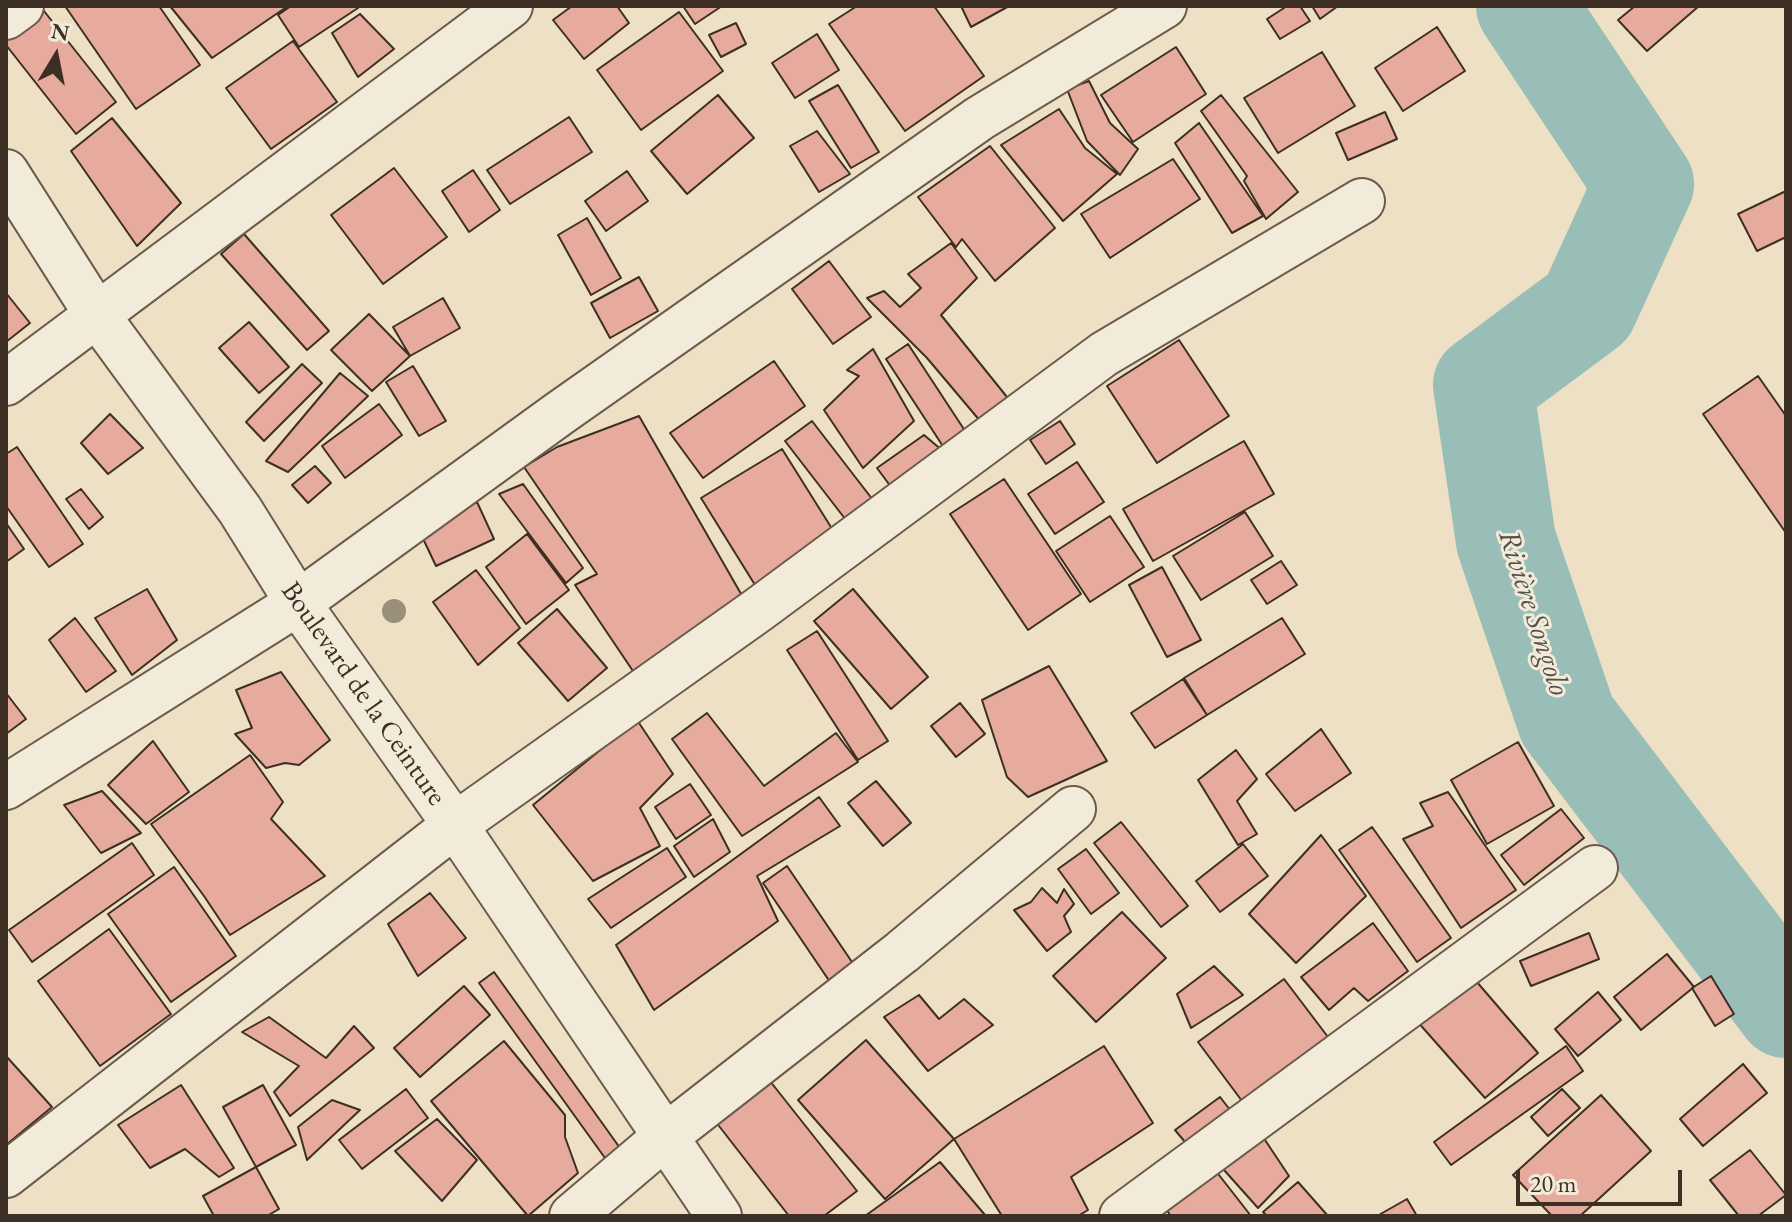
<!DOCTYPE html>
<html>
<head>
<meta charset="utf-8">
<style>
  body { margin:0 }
  #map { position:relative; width:1792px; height:1222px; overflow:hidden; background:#ede0c4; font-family:"EB Garamond",serif }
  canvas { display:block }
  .frame { position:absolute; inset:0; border:8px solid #3e2f24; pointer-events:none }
  .north { position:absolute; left:16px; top:16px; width:80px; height:80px; -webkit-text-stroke:6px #f3ebd9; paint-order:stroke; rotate:10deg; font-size:22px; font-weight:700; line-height:32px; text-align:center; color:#3e2f24 }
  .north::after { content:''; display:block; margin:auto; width:28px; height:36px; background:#3e2f24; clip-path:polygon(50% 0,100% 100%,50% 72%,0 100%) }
  .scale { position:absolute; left:1516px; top:1170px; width:166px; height:36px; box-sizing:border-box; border:4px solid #3e2f24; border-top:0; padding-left:10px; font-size:24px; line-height:28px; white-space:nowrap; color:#3e2f24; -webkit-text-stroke:6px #f3ebd9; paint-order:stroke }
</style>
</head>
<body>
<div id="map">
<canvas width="1792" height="1222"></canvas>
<div class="frame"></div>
<div class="north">N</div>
<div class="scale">20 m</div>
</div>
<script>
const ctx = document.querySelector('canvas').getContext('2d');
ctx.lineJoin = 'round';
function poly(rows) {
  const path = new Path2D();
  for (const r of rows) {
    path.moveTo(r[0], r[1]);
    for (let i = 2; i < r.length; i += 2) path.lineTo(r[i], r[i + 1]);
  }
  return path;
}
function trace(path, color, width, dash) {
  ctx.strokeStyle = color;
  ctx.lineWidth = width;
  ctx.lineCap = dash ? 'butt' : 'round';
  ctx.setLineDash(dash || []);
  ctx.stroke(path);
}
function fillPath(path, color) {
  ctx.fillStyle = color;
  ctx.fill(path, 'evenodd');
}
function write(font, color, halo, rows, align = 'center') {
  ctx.font = font + ' "EB Garamond",serif';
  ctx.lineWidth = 6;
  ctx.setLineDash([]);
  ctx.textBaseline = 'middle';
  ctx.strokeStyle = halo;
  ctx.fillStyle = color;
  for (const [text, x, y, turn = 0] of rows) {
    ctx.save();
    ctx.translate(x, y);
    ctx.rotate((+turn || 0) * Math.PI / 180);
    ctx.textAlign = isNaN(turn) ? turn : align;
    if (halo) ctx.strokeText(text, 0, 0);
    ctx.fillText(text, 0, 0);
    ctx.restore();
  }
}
trace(poly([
  [1526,6,1644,184,1588,307,1483,385,1506,541,1567,720,1786,1008]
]), '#99bdb7', 100);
const building = poly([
  [65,6,159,6,200,65,136,109,65,6],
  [170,6,288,6,212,58,170,6],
  [291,6,356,6,358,8,299,47,278,15,291,6],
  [572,6,617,6,629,23,584,59,553,20,572,6],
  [683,6,722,6,695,24,683,6],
  [857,6,934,6,984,76,905,131,829,24,857,6],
  [961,6,1009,6,971,27,961,6],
  [1287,6,1300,6,1310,21,1280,39,1267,19,1287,6],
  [1312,6,1338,6,1320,19,1312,6],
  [1635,6,1699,6,1647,51,1618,20,1635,6],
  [44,11,116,102,76,134,6,45,6,40,44,11],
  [679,12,723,71,641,130,597,70,679,12],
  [360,14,394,49,358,77,332,33,360,14],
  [736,23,746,44,721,57,709,35,736,23],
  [1437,27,1465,71,1403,111,1375,68,1437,27],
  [817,34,839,70,795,98,772,63,817,34],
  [293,41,337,102,271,149,226,88,293,41],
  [1176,47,1206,94,1133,142,1101,95,1176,47],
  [1322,52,1355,106,1278,153,1244,98,1322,52],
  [1089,81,1110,123,1138,149,1120,175,1087,141,1067,89,1089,81],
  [838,85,879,152,851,168,809,101,838,85],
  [718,95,754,138,687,194,651,151,718,95],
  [1221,95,1298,192,1266,219,1244,181,1247,176,1201,111,1221,95],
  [1059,109,1085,148,1117,174,1063,221,1001,145,1059,109],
  [1385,112,1397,139,1348,160,1336,133,1385,112],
  [569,117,592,152,510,204,487,170,569,117],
  [112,118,181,203,137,246,71,151,112,118],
  [1199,123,1263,216,1232,233,1175,143,1199,123],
  [817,131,850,174,819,192,790,146,817,131],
  [990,146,1055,228,995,281,962,239,956,247,918,197,990,146],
  [1173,159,1200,199,1110,258,1081,214,1173,159],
  [394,168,447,237,383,284,331,215,394,168],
  [473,170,500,210,469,232,442,191,473,170],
  [627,171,648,201,606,231,585,201,627,171],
  [1786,191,1786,237,1757,251,1738,214,1786,191],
  [587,218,621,278,591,295,558,235,587,218],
  [244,234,329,331,307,350,221,254,244,234],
  [951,243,977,278,941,315,1011,402,981,422,927,358,867,298,884,291,900,307,921,288,908,274,951,243],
  [829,261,871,317,833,344,792,289,829,261],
  [639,277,658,311,610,338,591,303,639,277],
  [6,293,30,323,6,342,6,293],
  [443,298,460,328,410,356,393,327,443,298],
  [369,314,410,356,372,391,331,350,369,314],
  [249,322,289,367,259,393,219,348,249,322],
  [1179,340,1229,416,1157,463,1107,386,1179,340],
  [908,344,973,443,950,457,886,359,908,344],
  [873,349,914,421,863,468,824,410,859,376,847,370,873,349],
  [774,361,805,406,703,478,670,433,774,361],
  [302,364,322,383,264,441,246,422,302,364],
  [413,366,446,421,419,436,386,382,413,366],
  [340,373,368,396,288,472,266,461,340,373],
  [1758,376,1786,416,1786,533,1703,414,1758,376],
  [379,404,402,435,345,478,322,446,379,404],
  [110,414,143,448,108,474,81,443,110,414],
  [639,416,748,606,635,674,575,585,597,574,524,467,557,447,639,416],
  [812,421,883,513,856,533,785,441,812,421],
  [1060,421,1075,444,1046,464,1030,440,1060,421],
  [924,435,950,457,900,499,877,468,924,435],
  [1244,441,1274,494,1153,561,1123,509,1244,441],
  [17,447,83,544,49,567,6,506,6,454,17,447],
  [782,449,841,543,760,593,701,498,782,449],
  [1077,462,1104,502,1055,534,1028,494,1077,462],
  [315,466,331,483,308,503,292,485,315,466],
  [1004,479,1081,594,1028,630,950,514,1004,479],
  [523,484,583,568,566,583,499,494,523,484],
  [81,489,103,517,89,529,66,499,81,489],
  [477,502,494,539,436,566,418,528,477,502],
  [1245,512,1273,556,1201,600,1173,556,1245,512],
  [1110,516,1144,567,1090,602,1056,551,1110,516],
  [6,523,24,549,6,562,6,523],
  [527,534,569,590,526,624,486,567,527,534],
  [1281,561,1297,585,1267,604,1251,580,1281,561],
  [1162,567,1201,640,1167,657,1129,585,1162,567],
  [476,570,520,628,478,665,433,602,476,570],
  [147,589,177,640,132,675,95,618,147,589],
  [853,589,928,677,891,709,814,621,853,589],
  [557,609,607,668,568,701,518,643,557,609],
  [75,618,116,671,86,692,49,640,75,618],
  [1282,618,1305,654,1207,715,1184,678,1282,618],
  [817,631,888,741,858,760,787,650,817,631],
  [1049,666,1107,761,1028,797,1007,777,982,700,1049,666],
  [281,672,330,740,299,765,285,763,266,768,235,734,252,728,236,690,281,672],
  [1183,679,1207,715,1155,748,1131,713,1183,679],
  [6,693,26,719,6,734,6,693],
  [960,703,985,734,956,757,931,726,960,703],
  [707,713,764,786,836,733,858,762,742,836,672,739,707,713],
  [637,720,673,774,640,808,660,846,593,881,533,805,637,720],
  [1321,729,1351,773,1295,811,1266,774,1321,729],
  [153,741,189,792,146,824,108,785,153,741],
  [1518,742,1554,806,1487,844,1451,780,1518,742],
  [1236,750,1257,779,1237,801,1257,834,1238,845,1198,780,1236,750],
  [250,755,283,802,271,819,325,876,230,935,204,896,151,824,250,755],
  [876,781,911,823,883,846,848,803,876,781],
  [690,784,711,815,676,839,655,807,690,784],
  [102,791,141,833,101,853,64,805,102,791],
  [1448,792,1516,890,1461,928,1403,839,1433,826,1420,803,1448,792],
  [819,797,840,826,757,876,778,921,654,1010,616,945,819,797],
  [1561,809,1584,838,1524,885,1501,855,1561,809],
  [713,819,730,852,694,877,674,846,713,819],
  [1121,822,1188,906,1161,927,1094,843,1121,822],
  [1372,827,1451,938,1417,962,1339,850,1372,827],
  [1321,835,1366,896,1296,963,1249,914,1321,835],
  [132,843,154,875,32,962,9,930,132,843],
  [1243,844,1268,876,1220,912,1196,881,1243,844],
  [667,848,686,877,611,928,588,899,667,848],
  [1086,849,1119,893,1091,914,1058,869,1086,849],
  [787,866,854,965,830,982,763,883,787,866],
  [174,867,236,956,171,1002,108,914,174,867],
  [1042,888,1057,903,1064,889,1074,904,1064,916,1071,932,1047,951,1014,910,1031,902,1042,888],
  [430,893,466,938,418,976,388,924,430,893],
  [1122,912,1166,958,1096,1022,1053,976,1122,912],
  [1373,923,1408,971,1368,1001,1354,988,1329,1010,1301,977,1373,923],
  [109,929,171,1014,100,1066,38,981,109,929],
  [1589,933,1599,959,1531,986,1520,961,1589,933],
  [1667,954,1694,987,1641,1030,1614,997,1667,954],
  [1214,966,1243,995,1191,1028,1177,994,1214,966],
  [494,972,620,1148,605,1158,479,983,494,972],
  [1470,974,1538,1053,1485,1098,1416,1020,1470,974],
  [1711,976,1734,1014,1715,1026,1692,988,1711,976],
  [1284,979,1331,1041,1245,1105,1198,1042,1284,979],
  [464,986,490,1015,420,1077,394,1048,464,986],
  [1598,992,1621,1020,1578,1056,1555,1029,1598,992],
  [919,995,939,1019,964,999,993,1025,928,1071,884,1017,919,995],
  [269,1017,326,1058,354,1026,374,1048,290,1116,274,1092,299,1066,242,1032,269,1017],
  [866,1040,954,1139,885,1199,798,1100,866,1040],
  [504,1041,565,1115,565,1137,578,1173,528,1216,431,1101,504,1041],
  [1104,1046,1153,1123,1071,1177,1088,1210,1078,1216,1002,1216,954,1139,1104,1046],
  [1566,1046,1583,1071,1451,1165,1434,1142,1566,1046],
  [6,1056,52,1107,6,1145,6,1056],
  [1743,1064,1767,1093,1703,1146,1680,1119,1743,1064],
  [766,1076,857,1191,824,1216,789,1216,712,1117,766,1076],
  [181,1085,234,1168,219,1177,185,1149,150,1168,118,1125,181,1085],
  [263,1085,296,1145,256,1167,223,1107,263,1085],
  [406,1089,428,1118,362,1169,339,1140,406,1089],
  [1562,1089,1580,1108,1548,1136,1531,1117,1562,1089],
  [1601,1095,1651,1151,1580,1216,1552,1216,1513,1175,1601,1095],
  [1220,1097,1234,1115,1190,1148,1175,1130,1220,1097],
  [332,1100,360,1110,307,1160,298,1127,332,1100],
  [437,1119,477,1160,442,1201,395,1151,437,1119],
  [1255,1125,1289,1176,1258,1208,1216,1161,1255,1125],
  [1750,1150,1786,1195,1758,1216,1739,1216,1710,1180,1750,1150],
  [940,1162,985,1215,865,1216,940,1162],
  [1212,1166,1251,1216,1171,1216,1162,1204,1212,1166],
  [256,1167,279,1209,267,1216,214,1216,203,1196,256,1167],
  [1298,1182,1328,1216,1267,1216,1263,1212,1298,1182],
  [1407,1199,1417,1216,1377,1216,1407,1199]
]);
fillPath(building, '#e6ab9c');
trace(building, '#3e2f24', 2);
const minor = poly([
  [6,17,21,6],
  [6,172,97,315,240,510,298,603,455,825,719,1216],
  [6,383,510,6],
  [6,787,298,603,560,413,980,118,1164,6],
  [6,1175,455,825,758,610,1104,354,1362,201],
  [572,1216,666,1136,902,952,1073,809],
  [1122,1216,1595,868]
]);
trace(minor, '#6a5b4c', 48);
trace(minor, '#f3ebd9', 44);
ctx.fillStyle = '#9a8f78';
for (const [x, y] of [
  [394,611]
]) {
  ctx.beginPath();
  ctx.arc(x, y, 12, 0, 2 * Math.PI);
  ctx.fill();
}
write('28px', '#3e2f24', '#f3ebd9', [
  ["Boulevard de la Ceinture",363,694,55]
]);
write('italic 30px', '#555249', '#f3ebd9', [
  ["Rivière Songolo",1533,613,72]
]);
</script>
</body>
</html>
